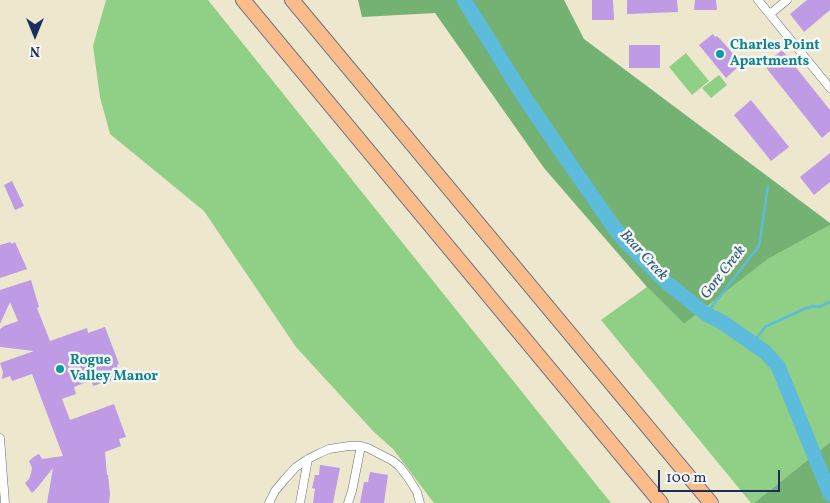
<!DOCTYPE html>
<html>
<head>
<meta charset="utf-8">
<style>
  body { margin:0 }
  #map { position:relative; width:830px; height:503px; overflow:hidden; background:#ede7ce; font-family:Vollkorn,serif }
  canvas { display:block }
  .north { position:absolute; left:10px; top:10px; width:50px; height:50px; -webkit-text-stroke:4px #f6f6f2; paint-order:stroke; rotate:180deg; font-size:14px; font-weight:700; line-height:20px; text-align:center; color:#1b2f5e }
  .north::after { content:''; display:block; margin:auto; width:18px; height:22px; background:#1b2f5e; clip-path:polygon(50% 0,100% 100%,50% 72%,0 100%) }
  .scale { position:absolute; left:658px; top:470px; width:122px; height:22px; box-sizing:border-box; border:2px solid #1b2f5e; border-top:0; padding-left:6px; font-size:15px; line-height:18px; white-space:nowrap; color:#1b2f5e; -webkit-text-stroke:4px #f6f6f2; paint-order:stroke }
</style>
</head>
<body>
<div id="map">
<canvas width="830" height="503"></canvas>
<div class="north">N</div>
<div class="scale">100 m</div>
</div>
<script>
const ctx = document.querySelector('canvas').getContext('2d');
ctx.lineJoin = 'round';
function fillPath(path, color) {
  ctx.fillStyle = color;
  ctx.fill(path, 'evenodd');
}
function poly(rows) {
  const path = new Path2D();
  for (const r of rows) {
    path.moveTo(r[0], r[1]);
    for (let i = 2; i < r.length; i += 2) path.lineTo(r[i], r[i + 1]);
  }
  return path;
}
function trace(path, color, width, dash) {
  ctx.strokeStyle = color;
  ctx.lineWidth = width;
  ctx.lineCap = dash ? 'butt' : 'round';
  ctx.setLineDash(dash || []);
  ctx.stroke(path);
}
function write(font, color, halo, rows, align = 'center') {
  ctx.font = font + ' Vollkorn,serif';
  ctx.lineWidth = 5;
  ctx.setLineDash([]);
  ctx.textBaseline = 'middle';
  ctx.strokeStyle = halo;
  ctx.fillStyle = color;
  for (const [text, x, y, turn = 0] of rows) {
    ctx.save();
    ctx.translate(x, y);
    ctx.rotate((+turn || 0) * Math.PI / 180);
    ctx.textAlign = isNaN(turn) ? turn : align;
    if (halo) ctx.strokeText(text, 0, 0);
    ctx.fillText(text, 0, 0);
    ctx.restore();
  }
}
fillPath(poly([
  [106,0,208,0,611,503,434,503,393,449,374,432,296,347,204,211,110,134,100,97,93,46],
  [686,53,709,81,692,95,669,67],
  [719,75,727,85,711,98,702,88],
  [830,225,830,442,754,503,751,503,601,320,647,287,684,324,768,259]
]), '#8fcf86');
fillPath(poly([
  [358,0,564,0,584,39,830,223,830,225,768,259,684,324,647,287,544,168,435,13,362,17],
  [830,442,830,503,754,503]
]), '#73b273');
trace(poly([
  [706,314,759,246,768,186],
  [753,343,765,327,804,309,814,306,819,307,830,302]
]), '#5dbbdb', 2.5);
trace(poly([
  [464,0,526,100,610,222,625,241,666,282,706,314,722,322,765,352,778,366,830,494]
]), '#5dbbdb', 15);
fillPath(poly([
  [592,0,613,0,614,20,592,20],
  [627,0,677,0,678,12,627,14],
  [695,0,716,0,717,10,694,10],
  [807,0,830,0,830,10,804,32,790,14],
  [713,34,715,37,717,36,720,39,729,49,737,59,736,59,738,62,737,63,739,66,726,78,699,45],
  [629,45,660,45,660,68,629,68],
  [782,50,830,110,830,131,822,138,764,65],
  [751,100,789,147,771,161,734,115],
  [830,153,830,182,814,195,800,177],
  [12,181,24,206,15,210,4,185],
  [11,242,11,244,15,242,27,269,0,278,0,245],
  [31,280,39,307,37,308,50,341,87,328,88,333,105,327,119,364,117,365,120,374,111,377,112,381,108,381,93,386,91,380,74,387,76,394,62,399,70,420,114,404,126,437,119,439,121,446,105,452,107,475,108,475,110,494,109,503,47,503,53,468,37,488,32,493,25,483,29,479,31,473,32,468,29,461,35,456,39,454,42,459,63,456,32,374,12,381,10,376,2,379,3,372,0,363,34,351,0,347,0,329,4,326,18,321,10,302,0,324,0,290],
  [320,465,340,468,333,503,313,503,315,489,312,488,315,475,319,475],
  [370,472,388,475,384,503,360,503,364,482,368,482]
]), '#be9be4');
const street = poly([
  [758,0,830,88],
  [770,14,787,0],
  [0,438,5,503],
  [269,503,275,491,285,479,296,467,308,459,320,453,329,449,349,446,361,446,368,448,393,461,400,467,409,479,417,492,420,503],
  [300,503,308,459],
  [348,503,352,491,361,446]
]);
const highway = poly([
  [243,0,661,503],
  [292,0,711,503]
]);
trace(street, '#646f85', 9);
trace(highway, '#646f85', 16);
trace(street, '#fff', 8);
trace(highway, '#f9bc8a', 14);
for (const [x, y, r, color] of [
  [720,54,5,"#0f9aa8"],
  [60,369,5,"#0f9aa8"]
]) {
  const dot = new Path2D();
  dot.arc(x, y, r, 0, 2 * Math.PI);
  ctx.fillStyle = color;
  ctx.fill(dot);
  trace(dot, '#f6f6f2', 2);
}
write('bold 14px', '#0d838f', '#f6f6f2', [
  ["Charles Point",730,46],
  ["Apartments",730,62],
  ["Rogue",70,361],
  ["Valley Manor",70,377]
], 'left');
write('italic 15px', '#2f5984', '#f6f6f2', [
  ["Bear Creek",643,256,47],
  ["Gore Creek",724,273,-52]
]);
</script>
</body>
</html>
